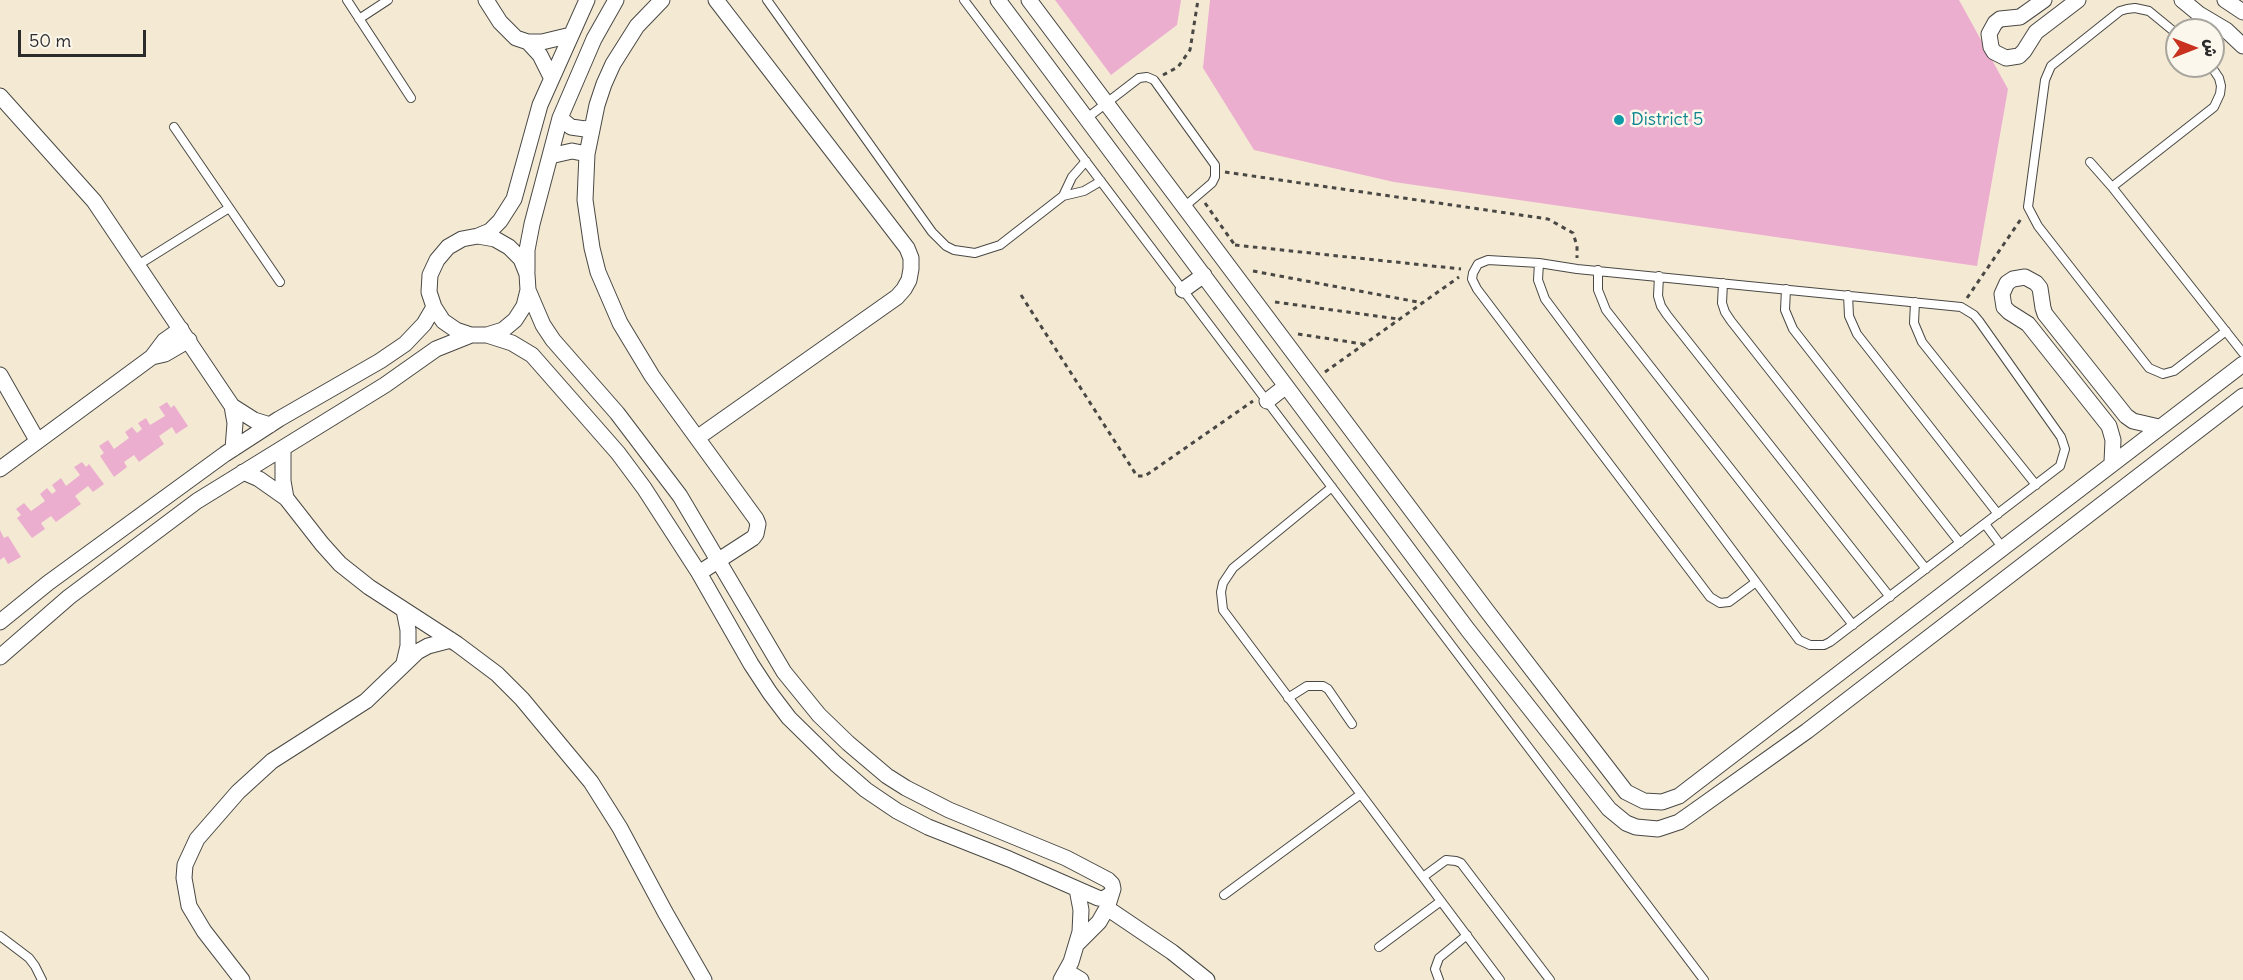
<!DOCTYPE html>
<html>
<head>
<meta charset="utf-8">
<style>
  body { margin:0 }
  #map { position:relative; width:2243px; height:980px; overflow:hidden; background:#f4ead4; font-family:Delius,"Playpen Sans Arabic",sans-serif }
  canvas { display:block }
  .north { position:absolute; left:2165px; top:18px; width:60px; height:60px; box-sizing:border-box; background:#fbf7ec; border:2px solid #a8a59f; border-radius:50%; rotate:90deg; font-size:16px; font-weight:700; line-height:24px; text-align:center; color:#2b2b2b }
  .north::after { content:''; display:block; margin:auto; width:21px; height:27px; background:#c8321e; clip-path:polygon(50% 0,100% 100%,50% 72%,0 100%) }
  .scale { position:absolute; left:18px; top:30px; width:128px; height:27px; box-sizing:border-box; border:3px solid #2b2b2b; border-top:0; padding-left:8px; font-size:18px; line-height:21px; white-space:nowrap; color:#2b2b2b; -webkit-text-stroke:4px #fbf7ec; paint-order:stroke }
</style>
</head>
<body>
<div id="map">
<canvas width="2243" height="980"></canvas>
<div class="north">ش</div>
<div class="scale">50 m</div>
</div>
<script>
const ctx = document.querySelector('canvas').getContext('2d');
ctx.lineJoin = 'round';
function fillPath(path, color) {
  ctx.fillStyle = color;
  ctx.fill(path, 'evenodd');
}
function poly(rows) {
  const path = new Path2D();
  for (const r of rows) {
    path.moveTo(r[0], r[1]);
    for (let i = 2; i < r.length; i += 2) path.lineTo(r[i], r[i + 1]);
  }
  return path;
}
function trace(path, color, width, dash) {
  ctx.strokeStyle = color;
  ctx.lineWidth = width;
  ctx.lineCap = dash ? 'butt' : 'round';
  ctx.setLineDash(dash || []);
  ctx.stroke(path);
}
function write(font, color, halo, rows, align = 'center') {
  ctx.font = font + ' Delius,sans-serif';
  ctx.lineWidth = 5;
  ctx.setLineDash([]);
  ctx.textBaseline = 'middle';
  ctx.strokeStyle = halo;
  ctx.fillStyle = color;
  for (const [text, x, y, turn = 0] of rows) {
    ctx.save();
    ctx.translate(x, y);
    ctx.rotate((+turn || 0) * Math.PI / 180);
    ctx.textAlign = isNaN(turn) ? turn : align;
    if (halo) ctx.strokeText(text, 0, 0);
    ctx.fillText(text, 0, 0);
    ctx.restore();
  }
}
fillPath(poly([
  [1055,0,1181,0,1177,25,1111,75],
  [1210,0,1959,0,2008,89,1977,266,1394,182,1254,150,1203,68],
  [167,402,171,408,174,405,188,426,176,434,172,427,159,436,164,444,139,462,134,455,124,462,127,467,114,477,100,456,104,453,99,446,108,440,114,449,129,438,125,432,132,427,137,433,142,429,138,423,146,418,150,425,165,416,159,407],
  [82,462,86,467,89,464,104,484,93,492,88,486,75,496,81,504,56,522,51,516,41,523,45,529,32,538,17,518,21,515,16,509,24,503,31,511,45,501,40,494,47,488,52,494,56,491,52,485,61,478,66,486,80,475,74,467],
  [0,530,4,538,8,536,21,557,8,564,4,557,0,560]
]), '#ebaecf');
const service = poly([
  [347,0,411,98],
  [767,0,932,232,946,246,954,250,975,253,1000,245,1063,196,1072,177,1086,161],
  [964,0,1704,980],
  [359,19,388,0],
  [2177,34,2149,11,2135,8,2127,9,2120,11,2051,66,2045,80,2028,207,2038,226,2149,368,2163,374,2174,371,2226,331],
  [1087,118,1139,78,1147,77,1154,80,1215,165,1215,177,1212,183,1184,207],
  [174,127,280,282],
  [2090,162,2112,187,2243,353],
  [2112,187,2214,107,2220,94,2221,86,2219,78,2211,66],
  [1063,196,1084,191,1101,181],
  [1539,263,1538,280,1545,299,1756,582,1799,640,1810,645,1824,645,1830,642,2060,466,2065,449,2061,437,1979,321,1974,315,1961,307,1577,269,1539,263,1488,260,1478,264,1473,273,1472,279,1477,289,1710,597,1720,603,1729,602,1756,582],
  [138,265,229,208],
  [1598,270,1598,290,1606,310,1853,625],
  [1659,276,1658,296,1661,306,1667,315,1890,597],
  [1723,283,1722,303,1725,312,1731,321,1926,569],
  [1786,289,1785,310,1793,329,1960,543],
  [1848,295,1849,316,1857,334,1998,514],
  [1915,302,1914,323,1922,342,2036,485],
  [1332,487,1233,568,1223,583,1221,592,1223,610,1500,980],
  [1985,524,2002,547],
  [1288,698,1307,686,1323,686,1328,689,1352,724],
  [1423,877,1446,860,1456,861,1461,863,1550,980],
  [1224,895,1361,794],
  [0,936,29,958,35,966,42,980],
  [1379,947,1441,901],
  [1439,980,1435,969,1439,958,1467,935]
]);
const minor = poly([
  [486,0,500,22,516,38,528,42,542,42,571,35],
  [662,0,637,26,613,64,604,84,597,105,587,154,585,200,592,248,598,272,620,323,652,376,756,519,758,524,756,534,753,538,699,573],
  [998,0,1468,630,1609,809,1626,823,1636,827,1658,829,1679,822,1689,815,1807,731,2243,396],
  [1029,0,1487,611,1626,792,1644,801,1662,802,1679,796,2243,364],
  [2044,0,2020,17,2000,19,1995,23,1989,34,1991,47,1994,52,2006,58,2019,56,2024,51,2036,32,2078,0],
  [2182,0,2199,14,2226,30,2243,46],
  [2225,0,2243,12],
  [528,42,540,55,551,77],
  [0,96,94,201,232,406,254,420,270,425],
  [560,118,571,127,585,129,592,127],
  [550,156,572,151,587,154],
  [478,236,490,231,500,221,514,199,540,105,587,0],
  [527,271,527,250,532,224,560,118,594,39,616,0],
  [528,290,524,306,515,320,503,330,487,335,471,335,456,330,443,321,434,307,429,292,430,275,437,260,448,247,462,239,478,236,495,239,509,247,521,259,527,274,528,290,543,325,553,340,617,413,680,496,784,672,819,715,848,743,887,776,906,788,949,810,1066,858,1108,880,1112,884,1113,889,1107,908,1099,922,1078,943],
  [1183,290,1204,275],
  [487,335,512,343,532,355,618,453,644,488,699,573,751,664,770,693,789,718,836,764,866,790,897,811,928,827,1009,859,1098,898,1103,899,1111,894],
  [152,357,165,354,189,340],
  [0,375,37,440],
  [1267,401,1286,386],
  [232,406,235,423,233,449],
  [697,438,897,297,904,289,909,280,911,269,911,258,907,248,716,0],
  [283,448,283,481,286,498],
  [2112,462,2113,440,2109,426,2028,324,2009,312,2004,307,2002,294,2007,283,2013,279,2025,277,2036,283,2040,288,2043,308,2045,314,2126,416,2133,421,2159,427],
  [0,469,152,357,164,341,181,329],
  [243,472,259,479,286,498,322,544,340,564,369,587,457,644,497,674,522,699,591,782,620,828,665,912,704,980],
  [404,610,408,630,408,646,404,663],
  [0,622,48,583,225,454,279,419,380,361,405,344,424,324,434,307],
  [0,657,69,597,197,501,385,385,436,349,471,335],
  [1107,908,1172,952,1207,980],
  [1066,971,1081,980],
  [242,980,204,931,189,906,184,878,185,865,197,839,238,792,272,761,366,701,417,652,428,646,451,640],
  [1061,980,1071,962,1080,932,1081,910,1077,889]
]);
trace(service, '#494844', 10);
trace(minor, '#494844', 17);
trace(poly([
  [1163,75,1178,67,1190,50,1198,0],
  [1225,172,1548,219,1573,233,1577,246,1577,258],
  [1205,203,1234,244],
  [1235,245,1461,269],
  [1253,271,1423,303],
  [1021,295,1137,476,1145,476,1253,401],
  [1967,298,2021,219],
  [1275,302,1398,319],
  [1298,334,1363,344],
  [1325,372,1459,277]
]), '#494844', 3, [4.5, 4.5]);
trace(service, '#fff', 8);
trace(minor, '#fff', 15);
for (const [x, y, r, color] of [
  [1619,120,6,"#0f9aa8"]
]) {
  const dot = new Path2D();
  dot.arc(x, y, r, 0, 2 * Math.PI);
  ctx.fillStyle = color;
  ctx.fill(dot);
  trace(dot, '#fbf7ec', 2);
}
write('18px', '#0d838f', '#fbf7ec', [
  ["District 5",1631,120]
], 'left');
</script>
</body>
</html>
